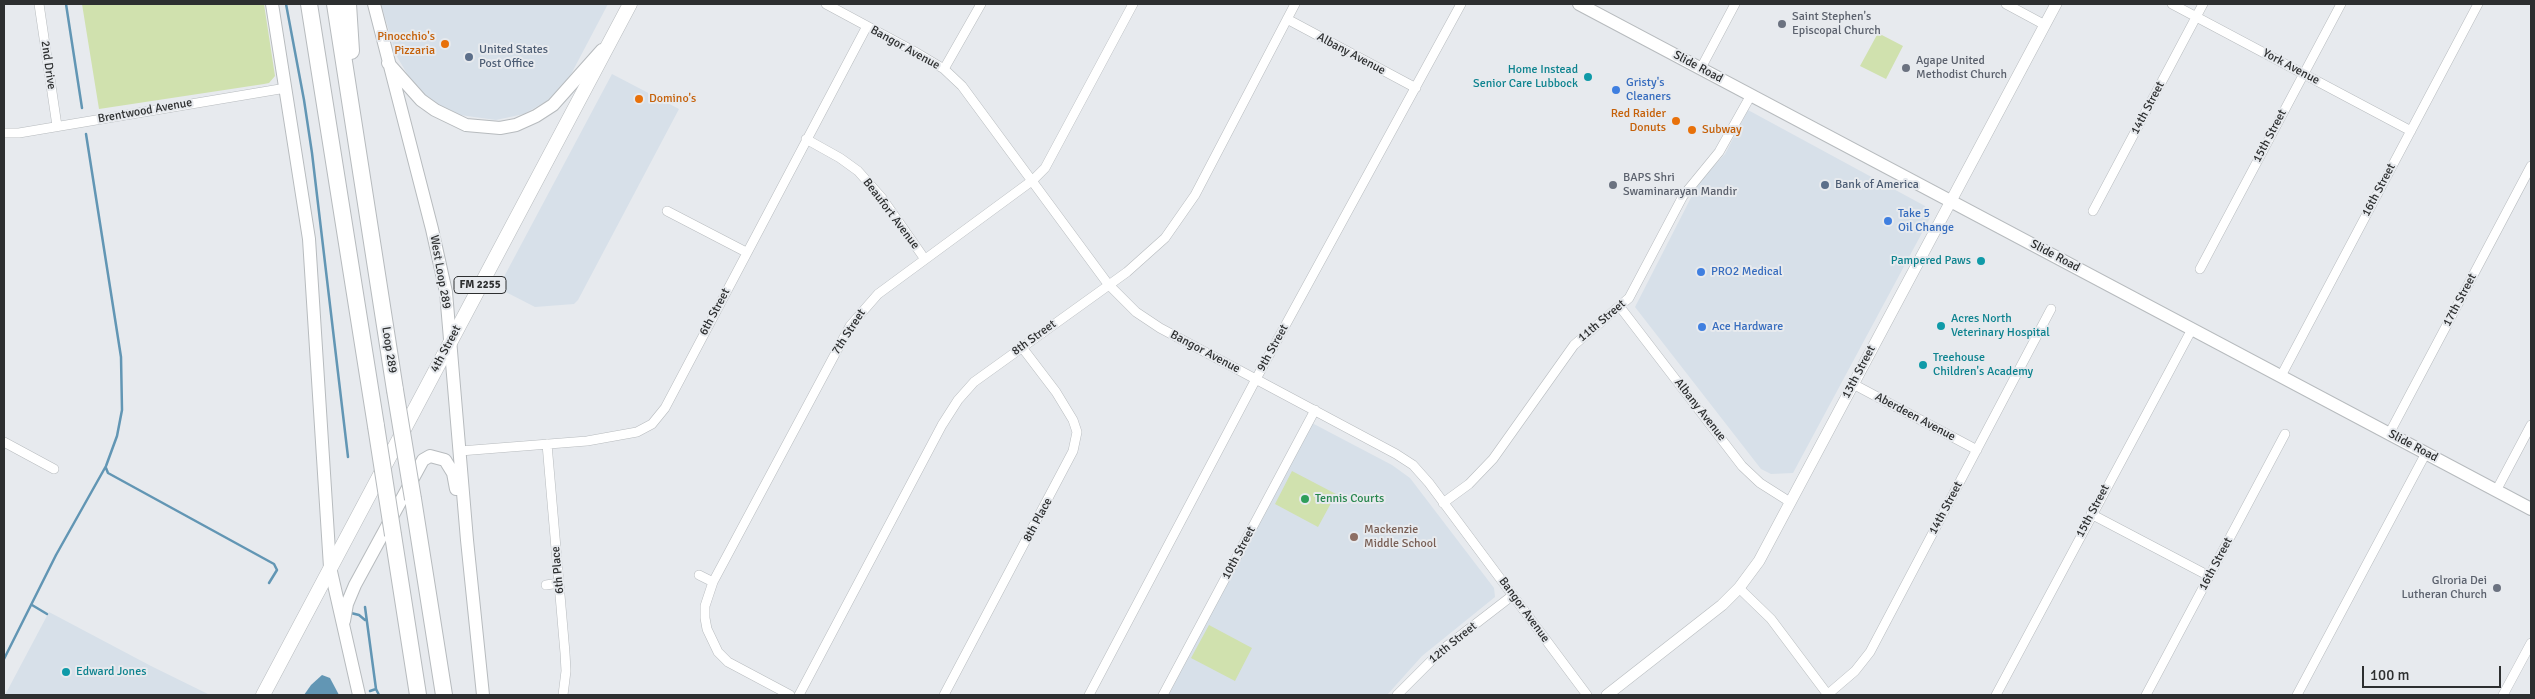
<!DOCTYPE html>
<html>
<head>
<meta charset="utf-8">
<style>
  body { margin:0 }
  #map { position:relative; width:2535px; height:699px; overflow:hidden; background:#e7eaee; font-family:Signika,sans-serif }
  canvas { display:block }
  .frame { position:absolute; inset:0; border:5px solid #2d2f30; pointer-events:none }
  .scale { position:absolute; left:2362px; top:666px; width:139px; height:22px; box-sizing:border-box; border:2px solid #2d2f30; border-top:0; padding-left:6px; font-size:15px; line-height:18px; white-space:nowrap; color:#2d2f30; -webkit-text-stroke:4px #e7eaee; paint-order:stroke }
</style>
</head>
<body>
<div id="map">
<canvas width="2535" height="699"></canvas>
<div class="frame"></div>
<div class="scale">100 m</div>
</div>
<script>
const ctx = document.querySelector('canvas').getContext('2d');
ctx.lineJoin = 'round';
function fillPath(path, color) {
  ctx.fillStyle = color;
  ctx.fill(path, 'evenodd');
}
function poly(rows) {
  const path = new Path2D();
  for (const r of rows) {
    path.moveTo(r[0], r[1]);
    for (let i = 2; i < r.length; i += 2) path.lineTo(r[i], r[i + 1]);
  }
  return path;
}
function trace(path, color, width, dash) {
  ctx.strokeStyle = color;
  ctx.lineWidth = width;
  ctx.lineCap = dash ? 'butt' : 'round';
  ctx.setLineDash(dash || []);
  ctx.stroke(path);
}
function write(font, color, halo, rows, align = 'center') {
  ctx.font = font + ' Signika,sans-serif';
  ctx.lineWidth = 4;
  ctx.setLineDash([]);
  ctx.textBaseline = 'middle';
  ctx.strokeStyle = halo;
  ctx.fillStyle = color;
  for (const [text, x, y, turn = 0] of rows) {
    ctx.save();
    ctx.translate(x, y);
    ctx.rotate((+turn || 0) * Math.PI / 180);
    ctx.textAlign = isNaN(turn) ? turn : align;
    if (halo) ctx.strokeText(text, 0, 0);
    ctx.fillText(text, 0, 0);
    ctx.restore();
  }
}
fillPath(poly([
  [381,4,608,4,568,80,552,98,524,114,496,120,460,115,433,102,422,92,409,77,396,55],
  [612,74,679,109,578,300,574,304,535,307,498,288],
  [1748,110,1925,206,1930,218,1793,473,1771,474,1761,469,1635,307,1699,182,1725,154],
  [1312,423,1392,465,1410,478,1494,588,1495,597,1422,656,1387,695,1167,695],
  [49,612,151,666,210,695,5,695]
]), '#d7e0e9');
fillPath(poly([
  [82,4,264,4,275,76,269,83,264,84,99,109],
  [1878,33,1903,46,1886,79,1860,66],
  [1292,471,1336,494,1318,527,1275,504],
  [1209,625,1252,648,1235,681,1191,658]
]), '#d0e1ae');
fillPath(poly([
  [322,675,330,678,339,695,304,695,311,685]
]), '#6296b4');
trace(poly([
  [66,4,82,108],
  [286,4,304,100,312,153,348,457],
  [106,468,108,473,274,564,277,570,269,583],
  [32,605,47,614],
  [365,607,376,689],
  [351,613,359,615,365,620],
  [4,659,56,555,106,466,117,436,122,410,121,357,86,134],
  [370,691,376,689,379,695]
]), '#6296b4', 2.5);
const minor = poly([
  [39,4,57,126],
  [826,4,917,53,944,69,962,86,1108,284,1136,312,1160,328,1396,454,1413,465,1429,483,1587,695],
  [2006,4,2045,25],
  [2172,4,2411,131],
  [1287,19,1416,88],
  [1701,68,1735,4],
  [944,69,981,4],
  [4,133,19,133,286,88],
  [806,139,840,158,858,171,882,198,924,258],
  [667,211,746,252],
  [2093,211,2203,4],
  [2200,269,2341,4],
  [1620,307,1742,466,1760,483,1790,502],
  [2281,376,2478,4],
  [1853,384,1977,450],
  [2389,434,2531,166],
  [4,442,54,469],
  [547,444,565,653,566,671,563,695],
  [460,451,587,441,637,432,652,424,665,408,867,26],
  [2496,491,2531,425],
  [1443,503,1469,484,1493,459,1574,345,1629,298,1683,196,1719,152,1751,95],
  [2091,514,2209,576],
  [699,575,713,582],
  [546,585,559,583],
  [1739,588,1771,619,1828,695],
  [790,695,728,662,718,652,707,629,705,618,705,606,713,582,850,326,878,294,1033,180,1045,168,1133,4],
  [799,695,942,425,958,400,974,382,1127,272,1165,238,1195,195,1295,4],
  [944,695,1073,451,1077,432,1073,420,1056,392,1021,346],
  [1089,695,1256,379,1461,4],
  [1163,695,1315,410],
  [1397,695,1443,649,1513,595],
  [1827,695,1855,671,1870,652,2051,309],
  [1996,695,2192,329],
  [2146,695,2285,434],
  [2297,695,2426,453],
  [2503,695,2531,643]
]);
const tertiary = poly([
  [1607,695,1722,605,1739,588,1759,561,2056,4]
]);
const secondary = poly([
  [272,4,309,239,330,567,359,695],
  [374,4,432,229,446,292,467,540,483,695],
  [1579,4,2531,509],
  [388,63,421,100,435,110,466,125,500,128,516,125,536,116,553,105,602,50],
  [344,621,347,604,355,585,423,460,430,456,445,460,453,473,456,489]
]);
const primary = poly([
  [263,695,630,4]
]);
const motorway = poly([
  [309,4,376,426],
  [335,4,395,390],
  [348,4,351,51],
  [413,499,444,695],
  [393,535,418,695]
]);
trace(minor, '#b7bbbe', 10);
trace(tertiary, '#b7bbbe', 12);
trace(secondary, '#b7bbbe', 14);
trace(primary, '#b7bbbe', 15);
trace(motorway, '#b7bbbe', 18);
trace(minor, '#fff', 9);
trace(tertiary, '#fff', 11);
trace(secondary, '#fff', 12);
trace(primary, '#fff', 14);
trace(motorway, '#fff', 16);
const motorwayBridge = poly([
  [395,390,413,499],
  [376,426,393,535]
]);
trace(motorwayBridge, '#b7bbbe', 18, []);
trace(motorwayBridge, '#fff', 16);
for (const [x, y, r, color] of [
  [1782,24,5,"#6b7280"],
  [445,44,5,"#e8710a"],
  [469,57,5,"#5c6f8a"],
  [1906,68,5,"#6b7280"],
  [1588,77,5,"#0f9aa8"],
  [1616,90,5,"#3f7fe0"],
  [639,99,5,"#e8710a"],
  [1676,121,5,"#e8710a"],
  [1692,130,5,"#e8710a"],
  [1613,185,5,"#6b7280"],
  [1825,185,5,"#5c6f8a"],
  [1888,221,5,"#3f7fe0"],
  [1981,261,5,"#0f9aa8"],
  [1701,272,5,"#3f7fe0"],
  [1941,326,5,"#0f9aa8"],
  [1702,327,5,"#3f7fe0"],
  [1923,365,5,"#0f9aa8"],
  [1305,499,5,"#2e9e5b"],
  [1354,537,5,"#8d6e63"],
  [2497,588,5,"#6b7280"],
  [66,672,5,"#0f9aa8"]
]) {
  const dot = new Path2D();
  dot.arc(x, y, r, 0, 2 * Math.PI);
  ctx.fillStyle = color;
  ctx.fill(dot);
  trace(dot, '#e7eaee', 2);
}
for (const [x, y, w] of [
  [480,285,52]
]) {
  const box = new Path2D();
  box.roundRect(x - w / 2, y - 8.5, w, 17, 4);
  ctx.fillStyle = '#e7eaee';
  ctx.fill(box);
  trace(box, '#2d2f30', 1);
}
write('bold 11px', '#2d2f30', null, [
  ["FM 2255",480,285]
]);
write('12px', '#5b616d', '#e7eaee', [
  ["Saint Stephen's",1792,17],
  ["Episcopal Church",1792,31],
  ["Agape United",1916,61],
  ["Methodist Church",1916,75],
  ["BAPS Shri",1623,178],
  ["Swaminarayan Mandir",1623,192],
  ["Glroria Dei",2487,581,"right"],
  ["Lutheran Church",2487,595,"right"]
], 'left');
write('12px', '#c56008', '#e7eaee', [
  ["Pinocchio's",435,37],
  ["Pizzaria",435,51],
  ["Domino's",649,99,"left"],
  ["Red Raider",1666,114],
  ["Donuts",1666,128],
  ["Subway",1702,130,"left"]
], 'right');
write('12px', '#2d2f30', '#e7eaee', [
  ["Bangor Avenue",905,48,29],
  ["Albany Avenue",1351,54,28],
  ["2nd Drive",48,65,82],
  ["Slide Road",1698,67,28],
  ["York Avenue",2291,67,28],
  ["14th Street",2148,108,-62],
  ["Brentwood Avenue",145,111,-10],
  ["15th Street",2270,136,-62],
  ["16th Street",2379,190,-62],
  ["Beaufort Avenue",891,214,53],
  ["Slide Road",2055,256,28],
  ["West Loop 289",440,272,80],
  ["17th Street",2460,300,-62],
  ["6th Street",715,312,-62],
  ["11th Street",1602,321,-40],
  ["7th Street",849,332,-57],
  ["8th Street",1034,338,-36],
  ["9th Street",1273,348,-61],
  ["4th Street",446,349,-62],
  ["Loop 289",389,350,81],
  ["Bangor Avenue",1205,352,28],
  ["13th Street",1859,372,-62],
  ["Albany Avenue",1700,410,52],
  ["Aberdeen Avenue",1915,417,28],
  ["Slide Road",2413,446,28],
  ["14th Street",1946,508,-62],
  ["15th Street",2093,511,-62],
  ["8th Place",1038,520,-62],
  ["10th Street",1239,553,-62],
  ["16th Street",2216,564,-62],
  ["6th Place",558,570,-95],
  ["Bangor Avenue",1524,610,54],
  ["12th Street",1453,643,-39]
]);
write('12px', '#4e5e75', '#e7eaee', [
  ["United States",479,50],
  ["Post Office",479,64],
  ["Bank of America",1835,185]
], 'left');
write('12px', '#0d838f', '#e7eaee', [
  ["Home Instead",1578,70,"right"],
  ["Senior Care Lubbock",1578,84,"right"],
  ["Pampered Paws",1971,261,"right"],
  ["Acres North",1951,319],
  ["Veterinary Hospital",1951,333],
  ["Treehouse",1933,358],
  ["Children's Academy",1933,372],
  ["Edward Jones",76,672]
], 'left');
write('12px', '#366cbe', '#e7eaee', [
  ["Gristy's",1626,83],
  ["Cleaners",1626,97],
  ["Take 5",1898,214],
  ["Oil Change",1898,228],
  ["PRO2 Medical",1711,272],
  ["Ace Hardware",1712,327]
], 'left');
write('12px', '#27864d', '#e7eaee', [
  ["Tennis Courts",1315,499]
], 'left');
write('12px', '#785e54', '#e7eaee', [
  ["Mackenzie",1364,530],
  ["Middle School",1364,544]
], 'left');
</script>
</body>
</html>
